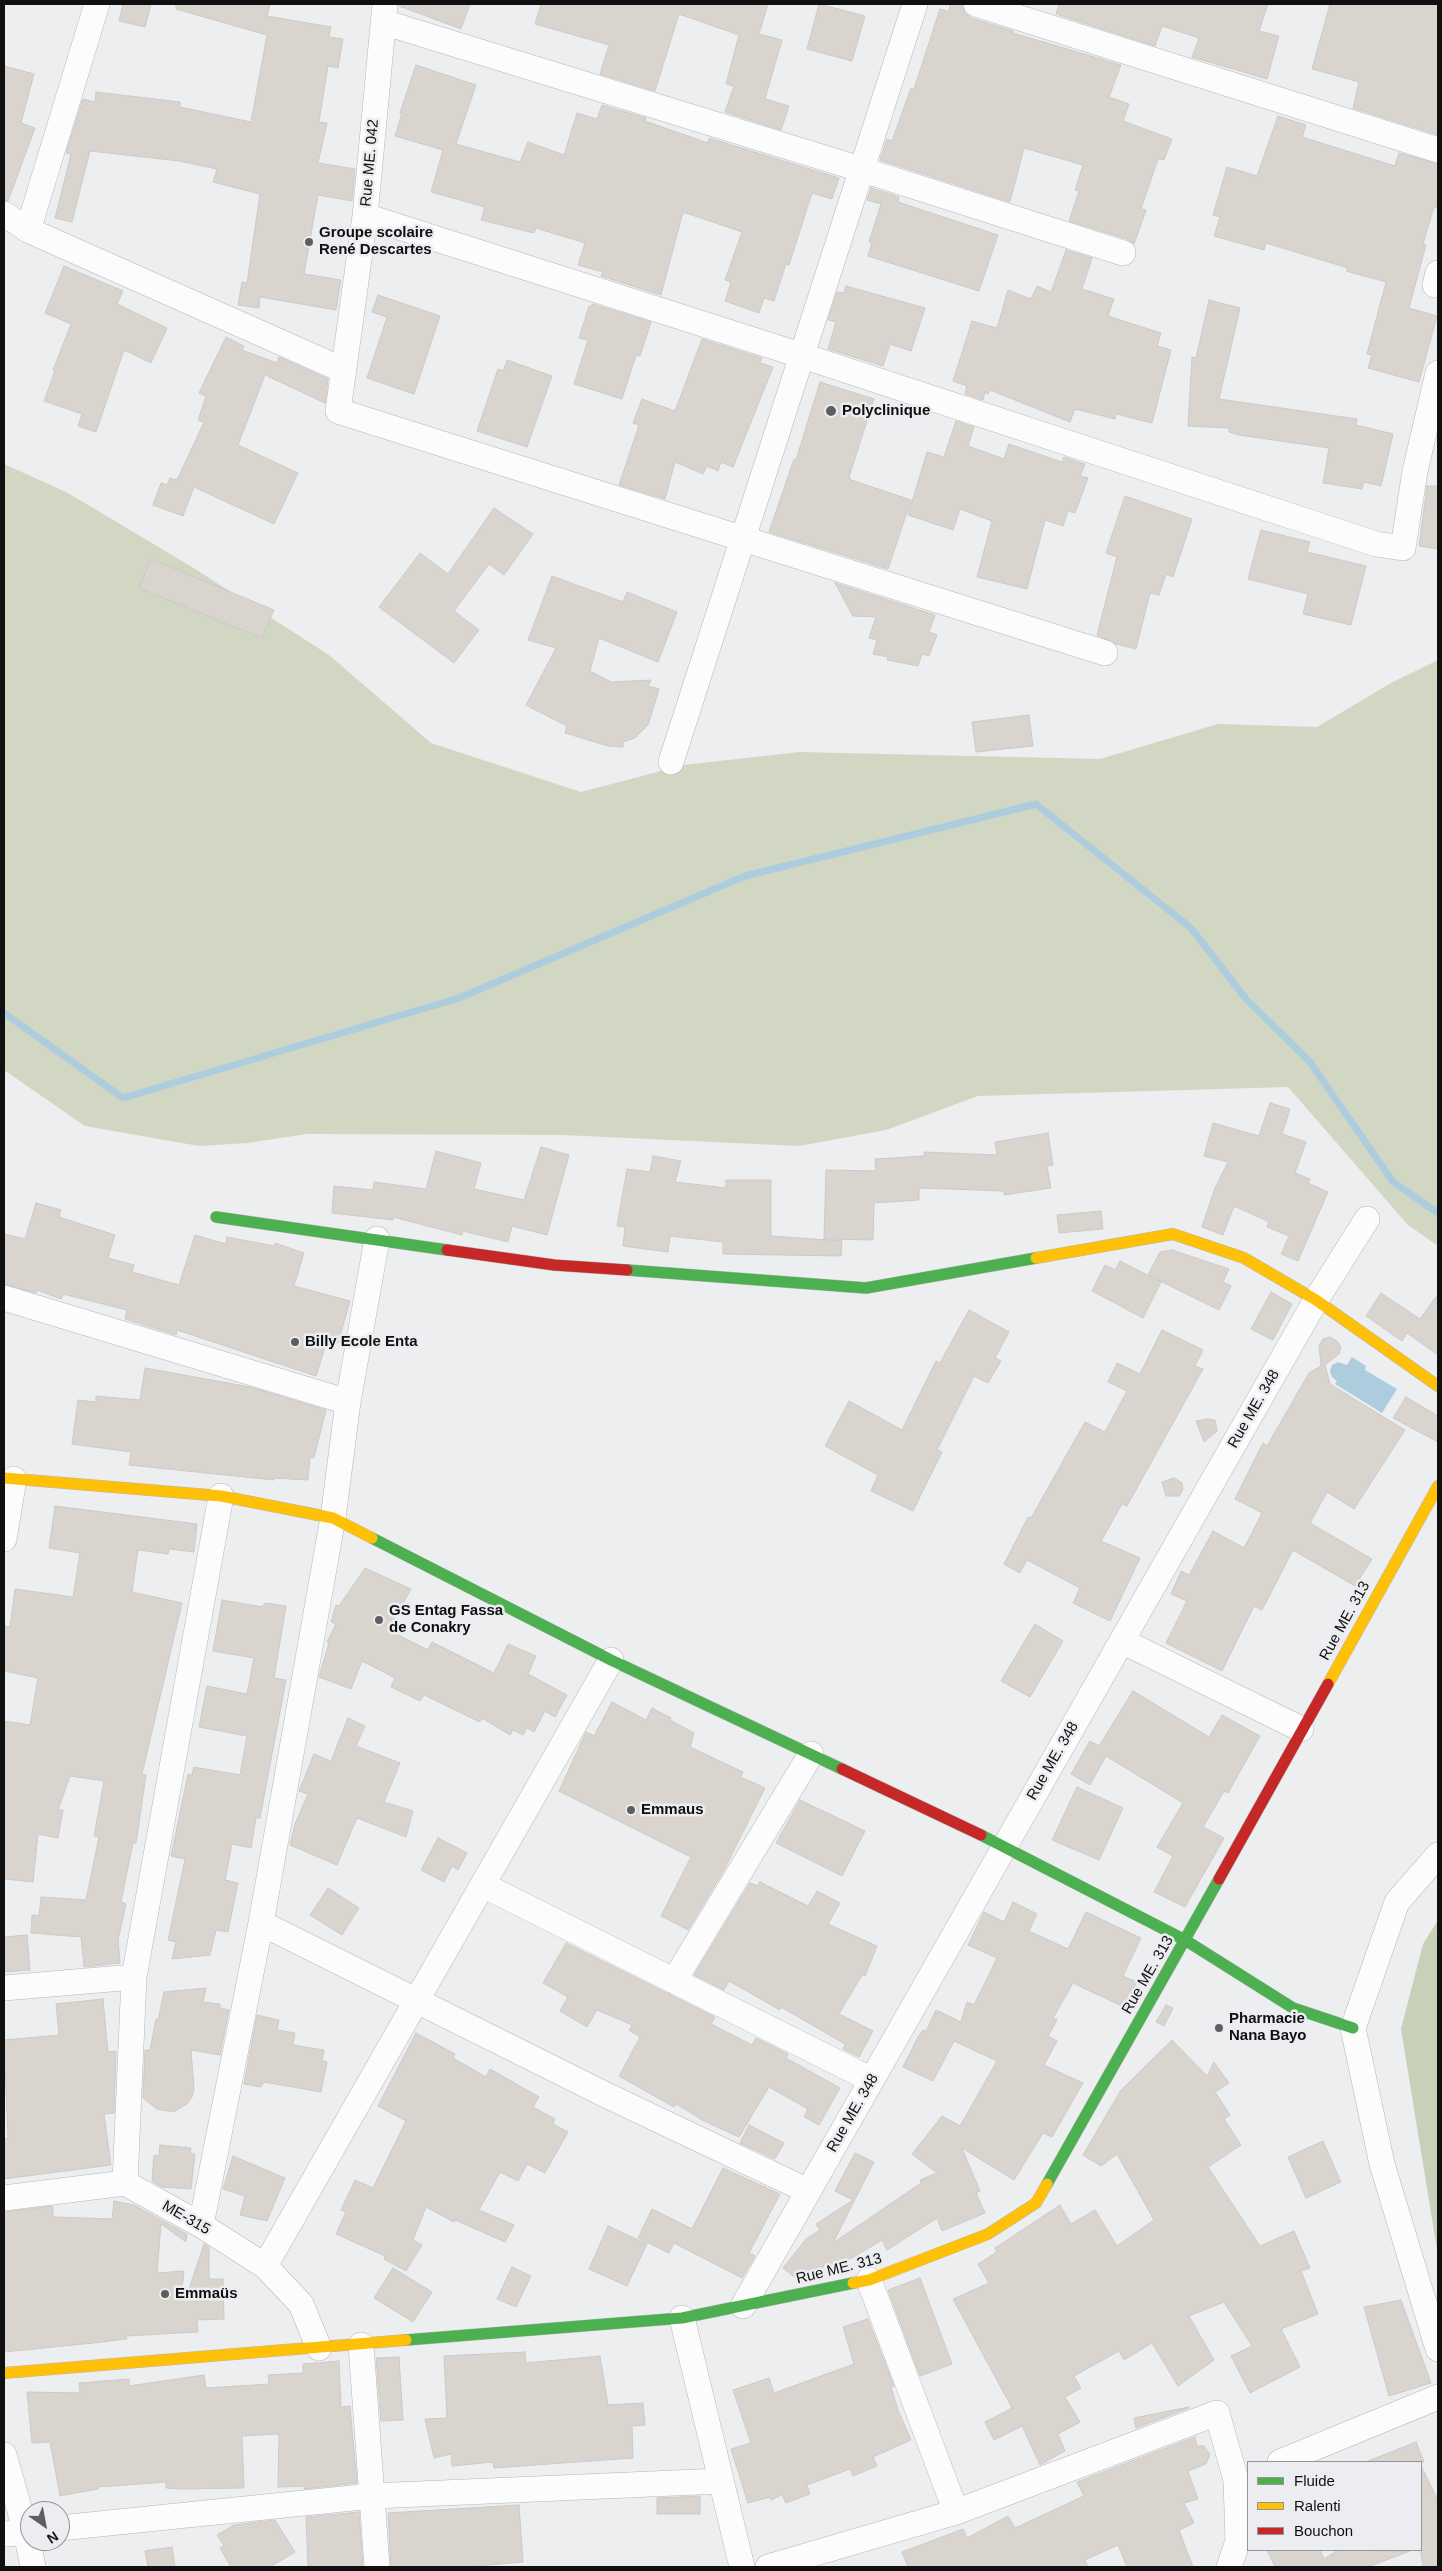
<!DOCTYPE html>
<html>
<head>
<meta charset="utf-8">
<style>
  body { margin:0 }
  #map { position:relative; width:1442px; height:2571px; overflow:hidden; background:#edeeef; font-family:Helvetica,sans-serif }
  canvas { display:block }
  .frame { position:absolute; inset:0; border:5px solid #101011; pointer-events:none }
  .legend { position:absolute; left:1247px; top:2461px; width:175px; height:90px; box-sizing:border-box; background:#ecedf0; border:1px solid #949597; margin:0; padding:6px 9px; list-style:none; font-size:15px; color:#101011 }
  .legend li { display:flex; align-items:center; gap:10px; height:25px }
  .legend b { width:25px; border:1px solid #949597 }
  .north { position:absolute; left:20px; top:2501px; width:50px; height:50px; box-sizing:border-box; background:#ecedf0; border:1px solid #949597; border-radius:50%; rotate:147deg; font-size:14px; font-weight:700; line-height:20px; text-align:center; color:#101011 }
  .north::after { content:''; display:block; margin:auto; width:18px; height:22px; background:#5d5e5f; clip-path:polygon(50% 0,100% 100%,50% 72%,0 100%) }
</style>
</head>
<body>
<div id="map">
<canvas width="1442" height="2571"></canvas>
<div class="frame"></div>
<ul class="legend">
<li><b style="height:6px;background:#4caf50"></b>Fluide</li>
<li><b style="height:6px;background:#ffc107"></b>Ralenti</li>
<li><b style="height:6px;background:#c62828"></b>Bouchon</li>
</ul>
<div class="north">N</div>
</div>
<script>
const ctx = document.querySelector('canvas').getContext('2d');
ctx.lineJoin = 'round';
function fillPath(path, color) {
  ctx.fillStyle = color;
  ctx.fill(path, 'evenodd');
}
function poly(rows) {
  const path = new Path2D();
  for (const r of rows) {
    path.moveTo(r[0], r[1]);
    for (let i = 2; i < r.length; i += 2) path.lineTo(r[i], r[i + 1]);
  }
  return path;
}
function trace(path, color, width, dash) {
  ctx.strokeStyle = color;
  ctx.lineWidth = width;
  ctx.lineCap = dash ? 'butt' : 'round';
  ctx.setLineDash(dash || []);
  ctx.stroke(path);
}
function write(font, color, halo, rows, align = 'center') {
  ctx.font = font + ' Helvetica,sans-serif';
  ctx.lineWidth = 5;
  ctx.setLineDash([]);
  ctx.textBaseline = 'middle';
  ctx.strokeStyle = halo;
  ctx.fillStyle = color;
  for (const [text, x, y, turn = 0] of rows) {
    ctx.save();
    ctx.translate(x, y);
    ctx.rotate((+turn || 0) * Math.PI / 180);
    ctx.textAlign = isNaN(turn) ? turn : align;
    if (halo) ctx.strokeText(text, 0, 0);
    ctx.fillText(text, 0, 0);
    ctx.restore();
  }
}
fillPath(poly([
  [4,464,68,493,192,567,329,655,431,743,581,792,684,765,799,752,1100,759,1218,724,1317,727,1391,683,1438,660,1438,1246,1408,1225,1288,1087,978,1096,886,1130,799,1146,563,1135,307,1134,247,1143,199,1146,85,1126,4,1070]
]), '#d1d7c3');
fillPath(poly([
  [1438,1920,1438,2256,1401,2029,1423,1944]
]), '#c9d0ba');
fillPath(poly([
  [1352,1357,1366,1366,1365,1370,1397,1389,1382,1413,1335,1384,1337,1381,1332,1377,1330,1371,1332,1365,1338,1362,1347,1365]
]), '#adcdde');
trace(poly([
  [4,1013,123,1098,459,998,745,876,1036,804,1191,928,1246,999,1310,1062,1393,1182,1438,1213]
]), '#adcdde', 7);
const building = poly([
  [123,4,151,4,145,27,119,21,123,4],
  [176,4,270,4,267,16,331,27,329,37,343,39,338,68,328,66,319,122,327,123,318,163,355,169,352,201,318,195,304,274,341,280,336,310,260,297,259,308,238,305,242,282,247,283,260,194,213,182,217,169,179,161,90,151,72,222,55,218,71,154,66,153,83,99,95,102,96,92,180,102,180,107,251,122,267,35,176,9,176,4],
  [399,4,470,4,461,29,399,6,399,4],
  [541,4,768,4,759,34,782,40,765,99,789,106,781,130,725,112,734,86,726,84,739,35,679,14,655,91,600,74,609,45,535,24,541,4],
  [819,4,865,16,852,61,807,49,819,4],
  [950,4,962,4,965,13,971,18,1013,31,1013,33,1121,65,1109,97,1129,104,1123,121,1172,139,1164,160,1158,159,1141,209,1146,210,1134,244,1127,239,1069,221,1079,191,1075,190,1083,165,1024,148,1010,202,880,160,887,139,892,141,911,88,914,89,940,9,949,12,950,4],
  [1059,4,1268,4,1259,31,1279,36,1267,79,1192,57,1199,38,1162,26,1155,46,1056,14,1059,4],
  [1330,4,1438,4,1438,135,1353,108,1359,82,1312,69,1330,4],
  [416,65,476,85,456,144,520,162,528,142,564,155,577,113,597,119,602,105,646,118,645,121,708,143,709,138,839,178,832,199,812,193,789,265,786,264,774,301,764,298,759,313,725,301,731,282,725,280,742,232,683,212,661,295,601,276,603,272,578,265,585,243,536,228,534,233,481,220,485,207,431,192,443,150,395,136,402,113,400,113,416,65],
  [4,66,34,74,21,123,35,128,8,201,4,200,4,66],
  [1278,116,1306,125,1302,137,1395,166,1399,153,1438,164,1438,208,1434,207,1423,244,1426,245,1409,308,1437,316,1419,382,1368,368,1372,355,1367,354,1386,282,1346,271,1348,268,1266,243,1264,250,1214,236,1220,217,1213,215,1227,167,1257,176,1278,116],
  [871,188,899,197,898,202,998,235,979,291,868,256,872,243,869,242,881,204,867,200,871,188],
  [1066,250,1092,258,1082,289,1114,299,1108,316,1161,333,1157,346,1171,350,1152,423,1116,414,1115,419,1075,409,1070,422,990,390,988,394,985,392,983,400,965,394,967,386,953,381,972,321,997,328,1008,290,1031,299,1037,286,1051,292,1066,250],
  [64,266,123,291,117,304,167,328,151,363,124,350,96,432,78,426,82,414,44,401,55,371,53,370,71,324,45,313,64,266],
  [846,286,925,308,911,351,890,344,883,366,828,349,836,322,828,320,837,292,844,293,846,286],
  [378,295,440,316,414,394,367,378,387,317,372,312,378,295],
  [1209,300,1240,308,1219,399,1357,419,1356,425,1393,434,1381,486,1364,482,1362,489,1323,483,1329,448,1239,435,1229,432,1229,428,1188,426,1192,357,1196,358,1209,300],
  [592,304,651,322,640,356,636,355,622,399,574,384,588,340,579,338,589,306,591,307,592,304],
  [226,337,244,346,242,350,277,363,279,357,328,379,325,403,265,375,238,445,298,473,274,524,194,487,183,516,153,505,161,483,167,485,170,478,177,480,204,422,198,420,206,396,199,393,226,337],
  [702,339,762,358,760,363,773,367,733,467,721,462,718,471,707,466,703,474,675,462,665,499,619,485,639,425,633,423,642,399,675,411,702,339],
  [507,360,552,376,527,447,477,431,498,369,503,371,507,360],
  [820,382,874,399,849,477,851,480,911,500,888,569,769,532,794,459,796,460,820,382],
  [956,421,974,427,968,446,1004,459,1009,444,1062,462,1064,457,1085,464,1080,476,1088,478,1075,513,1068,511,1063,526,1045,520,1027,589,977,577,992,521,960,509,953,530,908,515,927,452,944,457,956,421],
  [1427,486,1438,486,1438,549,1419,546,1427,486],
  [1125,496,1192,519,1173,577,1166,574,1159,595,1150,593,1136,649,1116,644,1097,635,1117,557,1106,553,1125,496],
  [494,508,533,534,504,575,489,564,454,611,479,630,454,663,379,607,420,553,448,574,494,508],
  [1261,530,1310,542,1307,552,1366,566,1351,625,1303,614,1308,594,1248,579,1261,530],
  [151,559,274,610,262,638,139,588,151,559],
  [552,576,623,602,627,592,677,612,658,662,599,638,590,671,611,682,651,680,648,686,659,689,648,725,635,738,623,742,623,747,608,746,565,733,567,726,526,705,556,648,528,640,552,576],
  [835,583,935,615,929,632,937,635,929,656,922,654,918,666,887,660,888,657,873,654,877,640,869,638,876,617,853,616,835,583],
  [1029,715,1033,746,976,752,972,722,1029,715],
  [1270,1103,1290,1109,1282,1134,1306,1142,1295,1173,1310,1179,1308,1183,1328,1192,1298,1261,1281,1254,1289,1236,1267,1227,1269,1222,1234,1206,1223,1235,1202,1227,1215,1188,1228,1162,1204,1156,1213,1123,1259,1136,1270,1103],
  [1048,1133,1053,1165,1047,1166,1051,1188,1004,1195,1004,1191,919,1188,919,1200,874,1203,873,1240,824,1239,826,1170,876,1171,875,1159,924,1156,924,1152,997,1155,995,1142,1048,1133],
  [541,1147,569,1155,547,1235,512,1226,508,1242,463,1231,462,1235,393,1217,393,1220,332,1213,334,1186,373,1190,374,1182,426,1189,436,1151,481,1163,474,1189,524,1200,541,1147],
  [653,1156,681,1161,675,1182,726,1188,726,1180,771,1180,771,1236,842,1241,841,1256,723,1254,723,1242,670,1236,668,1252,623,1246,625,1227,617,1226,627,1169,650,1172,653,1156],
  [36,1203,61,1210,59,1217,115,1235,108,1258,134,1265,132,1272,179,1285,195,1235,226,1244,227,1237,274,1246,275,1243,304,1253,294,1286,350,1301,338,1343,327,1341,316,1376,177,1330,176,1335,125,1319,127,1310,63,1294,61,1299,37,1290,36,1293,4,1284,4,1234,25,1239,36,1203],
  [1101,1211,1103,1229,1059,1233,1057,1215,1101,1211],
  [1172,1250,1229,1269,1223,1282,1231,1286,1219,1310,1148,1275,1160,1252,1172,1250],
  [1120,1261,1161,1282,1143,1318,1092,1291,1105,1265,1115,1270,1120,1261],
  [1271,1292,1292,1304,1273,1340,1251,1329,1271,1292],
  [1381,1293,1420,1319,1438,1294,1438,1355,1407,1333,1402,1341,1366,1316,1381,1293],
  [969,1310,1009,1332,995,1358,1001,1361,988,1383,974,1376,937,1450,942,1452,913,1511,871,1491,878,1475,825,1446,849,1401,902,1430,936,1361,940,1363,969,1310],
  [1162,1330,1203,1350,1195,1366,1203,1369,1127,1506,1122,1504,1101,1541,1140,1558,1110,1621,1073,1603,1080,1588,1027,1560,1020,1573,1004,1564,1028,1517,1031,1518,1085,1422,1105,1432,1127,1391,1108,1382,1117,1363,1140,1374,1162,1330],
  [1330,1337,1337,1341,1341,1347,1339,1354,1325,1365,1330,1384,1405,1430,1354,1509,1327,1492,1310,1523,1372,1559,1355,1586,1293,1550,1262,1610,1254,1606,1222,1671,1166,1643,1187,1601,1171,1594,1181,1571,1189,1575,1213,1531,1244,1548,1262,1513,1235,1499,1263,1443,1267,1446,1309,1373,1321,1366,1319,1346,1323,1339,1330,1337],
  [145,1368,250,1387,326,1410,314,1458,310,1457,308,1480,274,1478,274,1480,129,1465,131,1452,72,1444,78,1400,96,1402,96,1396,140,1400,145,1368],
  [1406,1397,1438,1416,1438,1442,1393,1418,1406,1397],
  [1207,1419,1215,1420,1217,1431,1204,1442,1196,1421,1207,1419],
  [1174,1478,1182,1483,1183,1490,1179,1496,1166,1496,1162,1482,1174,1478],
  [55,1506,197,1524,194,1552,169,1549,168,1554,138,1550,132,1592,182,1603,142,1774,146,1775,136,1843,133,1843,121,1902,126,1904,118,1940,120,1963,84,1967,81,1937,31,1933,32,1915,39,1916,41,1897,86,1900,99,1837,94,1836,104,1781,70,1776,58,1810,63,1810,58,1838,38,1834,33,1882,4,1879,4,1721,30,1725,38,1678,4,1671,4,1636,5,1626,10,1627,15,1589,73,1597,80,1553,49,1548,55,1506],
  [365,1568,411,1589,388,1630,428,1650,432,1642,494,1673,508,1644,536,1656,528,1674,567,1695,555,1717,545,1711,534,1732,527,1728,523,1735,513,1730,510,1735,482,1718,480,1722,424,1695,420,1701,391,1687,395,1678,362,1661,351,1689,319,1677,329,1643,327,1642,336,1624,331,1622,336,1605,339,1606,365,1568],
  [222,1600,262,1607,265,1603,286,1606,274,1678,286,1680,260,1818,256,1818,251,1848,232,1844,225,1880,238,1883,228,1932,216,1930,210,1955,172,1959,176,1942,168,1940,185,1859,171,1856,188,1774,192,1775,194,1767,240,1775,247,1736,199,1727,207,1686,247,1694,254,1658,213,1651,222,1600],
  [1035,1624,1063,1641,1030,1697,1001,1681,1035,1624],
  [1133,1691,1209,1737,1222,1715,1260,1736,1228,1793,1224,1791,1203,1827,1224,1838,1185,1907,1154,1892,1173,1856,1157,1847,1183,1803,1106,1756,1090,1785,1071,1774,1090,1741,1099,1746,1133,1691],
  [612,1702,646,1720,652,1708,671,1718,670,1720,694,1733,690,1747,743,1772,741,1777,765,1788,724,1870,688,1930,661,1916,691,1857,559,1791,586,1732,594,1736,612,1702],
  [348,1718,365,1726,356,1746,400,1763,384,1802,413,1811,406,1837,357,1818,337,1865,290,1845,295,1824,308,1794,299,1791,314,1754,331,1761,348,1718],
  [1077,1787,1123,1808,1099,1860,1052,1840,1077,1787],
  [800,1800,865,1831,842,1876,776,1843,800,1800],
  [438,1838,467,1853,458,1870,452,1866,444,1882,421,1870,438,1838],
  [760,1882,808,1906,817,1891,840,1903,828,1924,877,1946,865,1976,862,1975,839,2014,873,2031,859,2057,843,2049,845,2044,781,2007,780,2010,729,1981,724,1990,694,1975,750,1883,758,1886,760,1882],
  [328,1888,359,1908,342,1935,310,1915,328,1888],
  [1013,1902,1037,1914,1029,1931,1068,1949,1086,1912,1141,1938,1123,1976,1137,1982,1134,1987,1138,1991,1128,2009,1073,1983,1053,2018,1057,2020,1048,2036,1057,2041,1044,2065,1083,2083,1052,2137,1043,2133,1014,2180,962,2148,980,2191,976,2193,985,2213,942,2231,937,2218,887,2250,882,2240,830,2271,826,2263,817,2275,797,2279,783,2268,806,2239,820,2230,816,2224,853,2200,835,2191,855,2153,874,2162,833,2243,921,2183,920,2180,937,2173,912,2154,942,2116,960,2126,997,2061,954,2041,933,2081,903,2067,918,2037,923,2030,926,2031,936,2010,961,2022,967,2002,974,2005,997,1958,968,1945,984,1912,1004,1922,1013,1902],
  [27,1935,30,1970,4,1972,4,1937,27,1935],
  [566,1943,715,2017,711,2024,752,2045,756,2038,788,2054,786,2058,840,2088,819,2125,804,2117,808,2109,769,2087,739,2137,704,2121,676,2104,674,2107,619,2076,640,2037,629,2030,632,2025,597,2010,587,2027,560,2011,568,1997,543,1983,566,1943],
  [206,1988,203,2002,220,2004,220,2008,229,2010,220,2055,191,2050,194,2089,192,2097,187,2104,173,2112,157,2109,143,2098,145,2050,150,2050,156,2019,158,2020,164,1992,206,1988],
  [103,1999,108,2052,116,2051,114,2113,104,2114,111,2165,4,2179,4,2139,8,2138,4,2040,59,2035,56,2004,103,1999],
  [1166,2005,1173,2008,1164,2026,1156,2022,1166,2005],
  [257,2015,279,2020,277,2030,295,2033,293,2045,324,2050,322,2061,327,2062,321,2092,264,2082,261,2087,244,2084,257,2015],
  [416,2033,455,2054,453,2058,486,2077,490,2069,539,2097,533,2107,555,2119,553,2124,568,2132,545,2173,527,2164,518,2181,500,2172,479,2210,514,2225,505,2242,455,2220,454,2222,426,2207,413,2240,422,2245,406,2271,384,2259,385,2256,336,2234,346,2212,341,2210,355,2180,373,2188,406,2121,378,2106,416,2033],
  [1172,2040,1207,2076,1214,2062,1229,2083,1215,2092,1230,2115,1224,2119,1241,2145,1208,2167,1260,2246,1294,2231,1310,2268,1301,2271,1318,2314,1281,2329,1300,2367,1250,2393,1231,2356,1252,2346,1224,2302,1189,2316,1214,2360,1178,2386,1152,2343,1124,2360,1119,2351,1074,2376,1081,2388,1065,2397,1080,2422,1058,2434,1065,2451,1040,2465,1022,2426,994,2440,985,2422,1012,2408,953,2299,989,2283,978,2264,997,2252,995,2248,1060,2205,1071,2224,1095,2210,1117,2246,1154,2220,1117,2154,1101,2166,1083,2155,1121,2090,1172,2040],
  [749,2125,784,2143,775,2159,740,2143,749,2125],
  [1323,2141,1341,2182,1306,2198,1288,2157,1323,2141],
  [160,2145,191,2148,190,2154,195,2154,191,2189,162,2187,152,2181,154,2155,159,2156,160,2145],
  [233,2156,285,2178,267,2221,240,2215,245,2196,223,2189,233,2156],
  [723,2168,780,2194,749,2253,755,2256,742,2278,674,2243,669,2253,638,2238,652,2209,692,2229,723,2168],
  [114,2201,134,2205,187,2234,186,2242,161,2224,157,2273,184,2271,182,2288,189,2289,204,2244,209,2247,209,2279,223,2279,224,2319,197,2320,198,2332,126,2336,127,2339,93,2343,4,2352,4,2212,53,2206,53,2217,112,2219,114,2201],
  [608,2226,647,2244,627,2286,589,2269,608,2226],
  [512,2267,531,2276,516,2307,497,2299,512,2267],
  [393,2268,432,2292,413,2322,374,2298,393,2268],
  [920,2278,952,2364,920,2376,888,2290,920,2278],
  [1401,2300,1431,2383,1389,2396,1364,2307,1401,2300],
  [868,2319,894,2386,891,2387,898,2410,911,2440,873,2457,877,2466,853,2476,850,2469,807,2485,810,2494,786,2503,782,2495,771,2500,770,2497,748,2503,731,2449,751,2443,733,2390,769,2378,774,2393,854,2364,843,2327,868,2319],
  [525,2352,526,2363,600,2356,608,2405,643,2403,645,2425,632,2426,633,2458,494,2468,493,2462,452,2466,451,2454,434,2458,425,2419,447,2418,444,2356,525,2352],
  [399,2357,403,2420,381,2421,376,2358,399,2357],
  [339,2361,341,2407,350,2406,357,2483,304,2489,304,2486,278,2487,279,2434,242,2436,244,2488,182,2489,166,2488,166,2482,98,2487,98,2489,60,2496,50,2442,32,2443,27,2392,80,2393,79,2383,129,2379,129,2386,204,2375,206,2388,269,2384,268,2375,303,2373,303,2364,339,2361],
  [1189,2407,1189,2408,1136,2428,1134,2418,1189,2407],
  [1195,2437,1197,2446,1204,2446,1210,2454,1206,2464,1188,2471,1198,2499,1184,2503,1194,2523,1179,2530,1193,2567,1127,2567,1118,2545,1085,2560,1088,2567,908,2567,902,2552,963,2529,967,2538,1008,2516,1015,2528,1084,2496,1077,2482,1195,2437],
  [1416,2442,1424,2462,1368,2462,1368,2461,1416,2442],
  [1421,2466,1438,2500,1438,2567,1423,2567,1421,2555,1421,2466],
  [700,2496,700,2514,657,2514,657,2498,700,2496],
  [519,2505,523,2562,467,2567,391,2567,388,2513,519,2505],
  [359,2512,363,2567,308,2567,306,2517,359,2512],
  [275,2520,295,2552,270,2567,231,2567,220,2548,224,2546,217,2535,234,2525,275,2520],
  [172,2547,175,2567,148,2567,145,2551,172,2547],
  [1267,2550,1320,2550,1324,2559,1338,2550,1410,2551,1368,2567,1275,2567,1267,2550]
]);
fillPath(building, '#dad4ce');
trace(building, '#cacaca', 1);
const street = poly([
  [385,4,365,216,338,411,1105,653],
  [976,4,1438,150],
  [383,22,860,169,1123,253],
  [4,214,28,230,343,370],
  [365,216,800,355,1376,544,1403,548,1415,471,1438,373],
  [28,230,97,4],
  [1435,285,1438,273],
  [671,762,915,4],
  [4,1298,348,1402],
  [4,1539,14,1479],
  [1122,1641,1301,1729],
  [1438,1855,1397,1902,1353,2028,1382,2164,1438,2349],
  [483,1885,872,2080],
  [261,1923,604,2094,808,2191],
  [674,1981,811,1754],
  [4,1988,134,1977],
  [125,2183,134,1977,221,1496],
  [4,2198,125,2183,201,2225,265,2266,301,2304,319,2348],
  [201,2225,261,1923,333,1518,348,1402,377,1239],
  [265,2266,611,1660],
  [869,2280,956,2512],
  [743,2306,1316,1300,1367,1219],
  [682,2318,742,2567],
  [361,2345,377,2567],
  [4,2455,26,2532,33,2567],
  [1280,2462,1438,2397],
  [60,2528,372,2496,721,2481],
  [4,2534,30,2532],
  [768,2567,956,2512,1217,2413,1236,2480,1238,2541,1229,2567]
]);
const fast = poly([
  [216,1217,447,1250],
  [627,1270,866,1288,1036,1258],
  [372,1538,611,1660,842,1769],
  [981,1835,1185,1940,1293,2008,1353,2028],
  [1047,2184,1219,1879],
  [406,2340,682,2318,853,2283]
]);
const slow = poly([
  [1036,1258,1173,1234,1244,1258,1316,1300,1438,1386],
  [4,1478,221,1496,333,1518,372,1538],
  [1328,1684,1438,1486],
  [853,2283,869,2280,988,2234,1036,2203,1047,2184],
  [4,2373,406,2340]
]);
const jam = poly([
  [447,1250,554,1265,627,1270],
  [842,1769,981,1835],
  [1219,1879,1328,1684]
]);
trace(street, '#b5b6b7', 26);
trace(fast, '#b5b6b7', 12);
trace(slow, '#b5b6b7', 12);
trace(jam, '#b5b6b7', 12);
trace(street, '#fcfcfd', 25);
trace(fast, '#4caf50', 11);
trace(slow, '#ffc107', 11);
trace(jam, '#c62828', 11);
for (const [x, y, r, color] of [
  [309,242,5,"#5d5e5f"],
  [831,411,6,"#5d5e5f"],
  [295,1342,5,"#5d5e5f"],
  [379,1620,5,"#5d5e5f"],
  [631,1810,5,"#5d5e5f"],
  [1219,2028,5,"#5d5e5f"],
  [165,2294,5,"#5d5e5f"]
]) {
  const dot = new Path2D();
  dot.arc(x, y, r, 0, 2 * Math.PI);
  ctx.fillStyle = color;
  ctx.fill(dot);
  trace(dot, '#ecedf0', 2);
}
write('15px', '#101011', '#ecedf0', [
  ["Rue ME. 042",370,163,-85],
  ["Rue ME. 348",1254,1409,-60],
  ["Rue ME. 313",1345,1621,-61],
  ["Rue ME. 348",1053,1761,-60],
  ["Rue ME. 313",1148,1975,-60],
  ["Rue ME. 348",853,2113,-60],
  ["ME-315",186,2218,30],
  ["Rue ME. 313",839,2269,-14]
]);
write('bold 15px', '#101011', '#ecedf0', [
  ["Groupe scolaire",319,233],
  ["René Descartes",319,250],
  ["Polyclinique",842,411],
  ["Billy Ecole Enta",305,1342],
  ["GS Entag Fassa",389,1611],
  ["de Conakry",389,1628],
  ["Emmaus",641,1810],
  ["Pharmacie",1229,2019],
  ["Nana Bayo",1229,2036],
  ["Emmaüs",175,2294]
], 'left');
</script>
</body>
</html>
